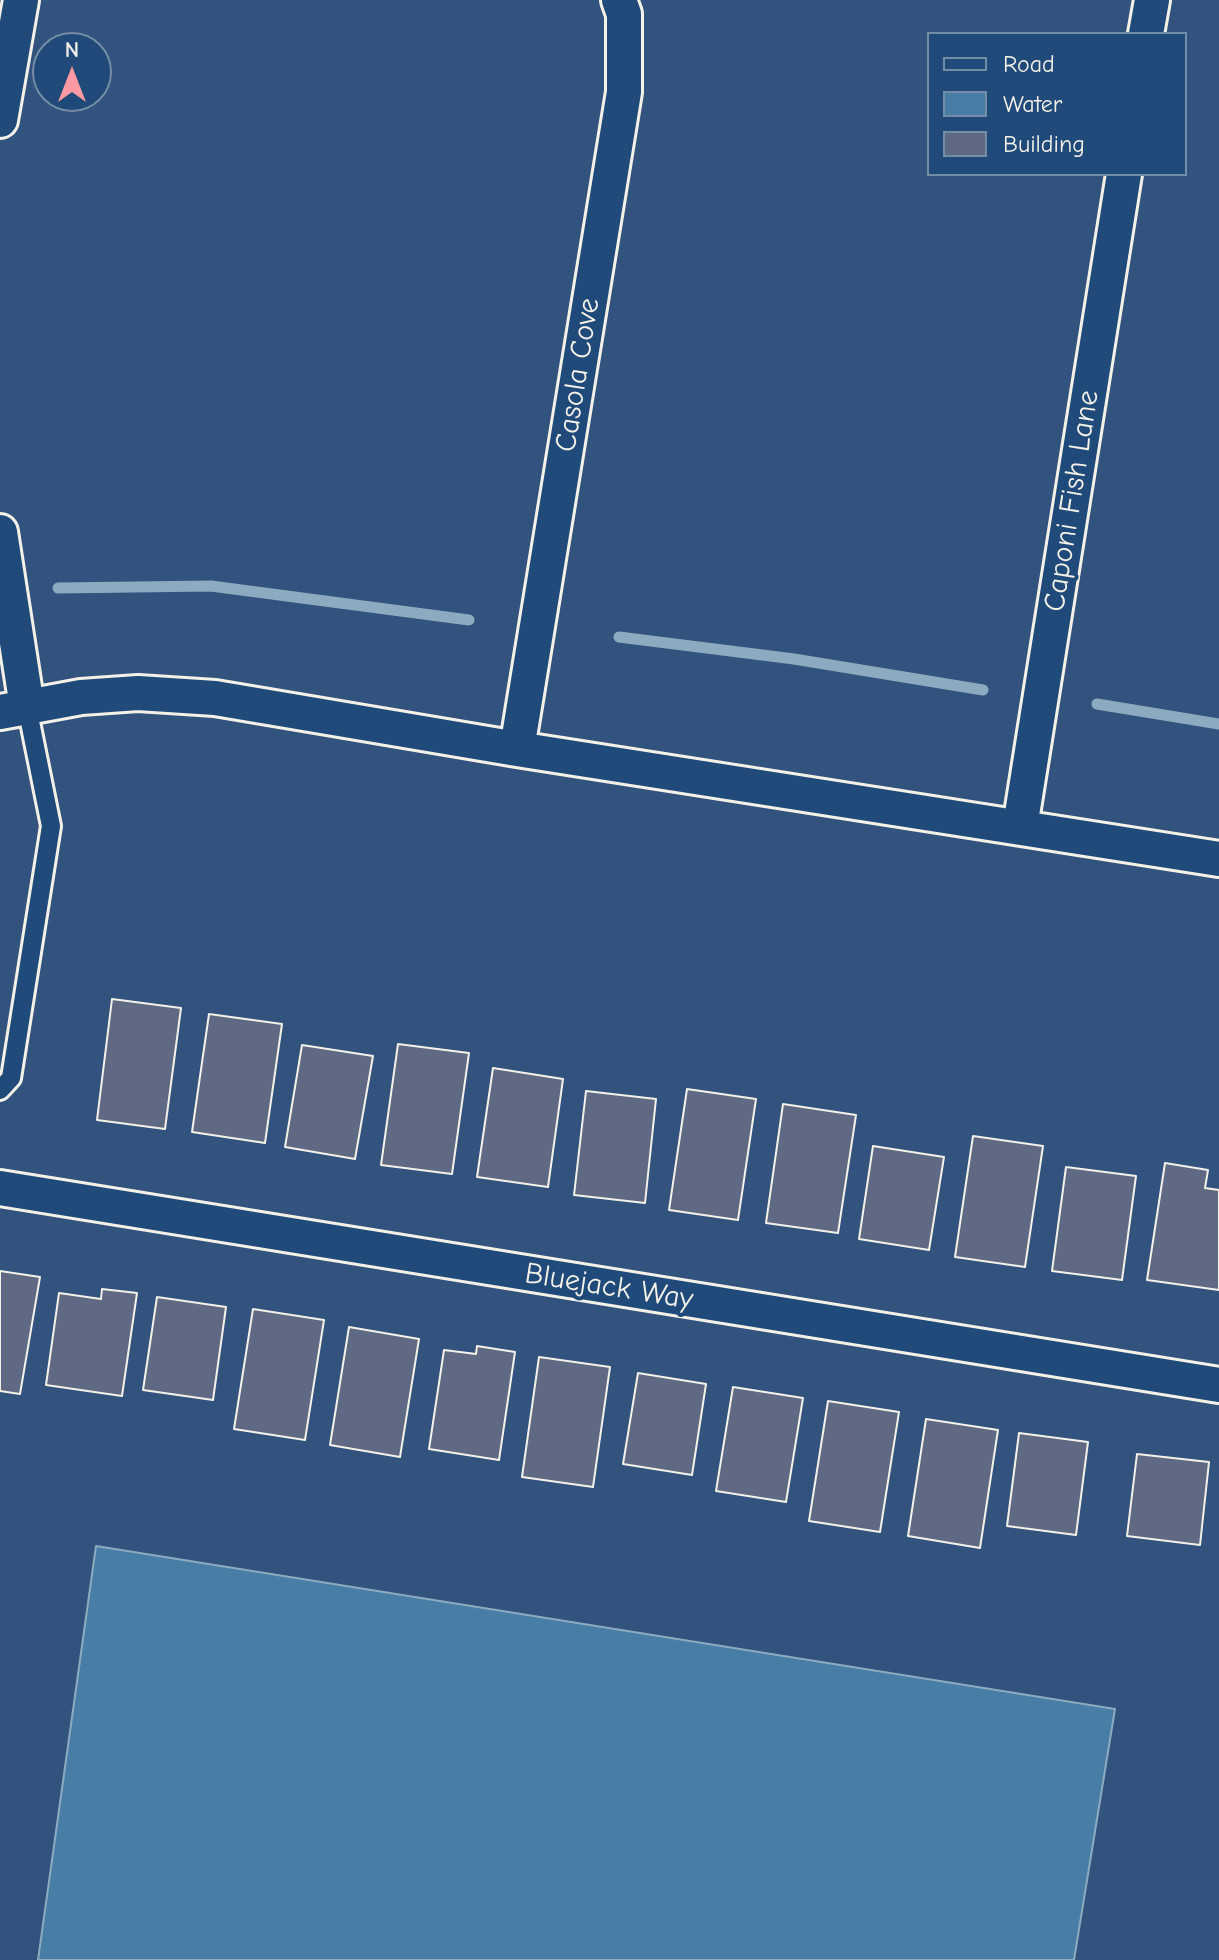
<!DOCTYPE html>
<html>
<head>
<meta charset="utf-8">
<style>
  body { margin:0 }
  #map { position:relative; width:1219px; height:1960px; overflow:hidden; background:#32537d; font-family:"Comic Neue",sans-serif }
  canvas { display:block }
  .legend { position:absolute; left:927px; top:32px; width:260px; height:144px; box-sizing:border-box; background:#1f4a7a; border:2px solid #748da6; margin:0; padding:10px 14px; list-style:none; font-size:24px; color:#f4f1e8 }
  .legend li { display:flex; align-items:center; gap:16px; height:40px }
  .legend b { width:40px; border:2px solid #748da6 }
  .north { position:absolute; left:32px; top:32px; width:80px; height:80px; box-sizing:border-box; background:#1f4a7a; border:2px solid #748da6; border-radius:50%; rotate:0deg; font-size:22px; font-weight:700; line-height:32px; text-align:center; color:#f4f1e8 }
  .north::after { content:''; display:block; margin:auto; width:28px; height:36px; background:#ff9aa2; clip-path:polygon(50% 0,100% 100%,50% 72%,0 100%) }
</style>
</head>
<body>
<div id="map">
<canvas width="1219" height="1960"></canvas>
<ul class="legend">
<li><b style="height:10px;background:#1f4a7a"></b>Road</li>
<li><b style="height:22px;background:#487da5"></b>Water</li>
<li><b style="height:22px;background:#606983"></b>Building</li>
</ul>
<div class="north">N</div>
</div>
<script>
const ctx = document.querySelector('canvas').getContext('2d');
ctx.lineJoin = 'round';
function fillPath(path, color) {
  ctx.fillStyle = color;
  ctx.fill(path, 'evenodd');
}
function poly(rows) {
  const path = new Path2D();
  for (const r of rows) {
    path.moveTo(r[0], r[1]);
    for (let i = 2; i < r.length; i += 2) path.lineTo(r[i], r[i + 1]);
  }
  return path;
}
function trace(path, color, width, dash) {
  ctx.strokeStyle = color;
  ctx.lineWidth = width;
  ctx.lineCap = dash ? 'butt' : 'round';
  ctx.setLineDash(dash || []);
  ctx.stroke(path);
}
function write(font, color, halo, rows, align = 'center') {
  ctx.font = font + ' "Comic Neue",sans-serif';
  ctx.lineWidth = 8;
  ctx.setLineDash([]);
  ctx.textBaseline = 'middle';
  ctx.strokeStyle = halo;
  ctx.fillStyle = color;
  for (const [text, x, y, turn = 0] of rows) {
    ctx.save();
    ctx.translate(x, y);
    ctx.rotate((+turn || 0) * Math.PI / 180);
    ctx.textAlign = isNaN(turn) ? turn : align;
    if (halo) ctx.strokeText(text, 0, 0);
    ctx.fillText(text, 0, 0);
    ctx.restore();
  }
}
const water = poly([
  [96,1546,1115,1709,1074,1960,38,1960,96,1546]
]);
fillPath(water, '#487da5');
trace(water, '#8dabc0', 2);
trace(poly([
  [58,588,211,586,469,620],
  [619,637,794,659,983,690],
  [1097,704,1219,724]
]), '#8dabc0', 11);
const building = poly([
  [112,999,181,1008,165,1129,97,1120,112,999],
  [209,1014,282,1024,265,1143,192,1132,209,1014],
  [398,1044,469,1053,452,1174,381,1165,398,1044],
  [302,1045,373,1056,355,1159,285,1147,302,1045],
  [493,1068,563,1079,548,1187,477,1177,493,1068],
  [687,1089,756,1099,738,1220,669,1210,687,1089],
  [586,1091,656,1099,645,1203,574,1195,586,1091],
  [783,1104,856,1115,838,1233,766,1223,783,1104],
  [973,1136,1043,1146,1025,1267,955,1257,973,1136],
  [873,1146,944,1157,929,1250,859,1239,873,1146],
  [1165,1163,1208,1170,1205,1188,1219,1190,1219,1290,1147,1280,1165,1163],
  [1066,1167,1136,1176,1122,1280,1052,1271,1066,1167],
  [0,1271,40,1277,20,1394,0,1391,0,1271],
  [102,1289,137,1293,122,1396,46,1385,59,1293,101,1299,102,1289],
  [157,1297,226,1307,213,1400,143,1390,157,1297],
  [253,1309,324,1320,305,1440,234,1429,253,1309],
  [349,1327,419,1339,400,1457,330,1445,349,1327],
  [477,1346,515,1352,499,1460,429,1449,444,1350,476,1354,477,1346],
  [539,1357,610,1367,593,1487,522,1477,539,1357],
  [638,1373,706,1384,692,1475,623,1464,638,1373],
  [733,1387,803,1398,786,1502,716,1491,733,1387],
  [828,1401,899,1412,880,1532,809,1521,828,1401],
  [926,1419,998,1430,980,1548,908,1536,926,1419],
  [1019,1433,1088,1442,1076,1535,1007,1526,1019,1433],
  [1137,1454,1209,1462,1200,1545,1127,1536,1137,1454]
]);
fillPath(building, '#606983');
trace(building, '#f4f1e8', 2);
const service = poly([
  [0,1090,11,1078,51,826,27,707]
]);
const minor = poly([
  [1146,34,1152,0],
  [0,120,21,0],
  [0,532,27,707],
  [0,712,81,697,138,693,215,698,517,749,1219,859],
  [517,749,624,92,624,14,619,0],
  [1020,827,1124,174],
  [0,1188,1219,1385]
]);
trace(service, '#f4f1e8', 24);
trace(minor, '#f4f1e8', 40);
trace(service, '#1f4a7a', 18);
trace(minor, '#1f4a7a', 34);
write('30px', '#f4f1e8', '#1f4a7a', [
  ["Casola Cove",578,375,-81],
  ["Caponi Fish Lane",1072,501,-81],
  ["Bluejack Way",609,1287,9]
]);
</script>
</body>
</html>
